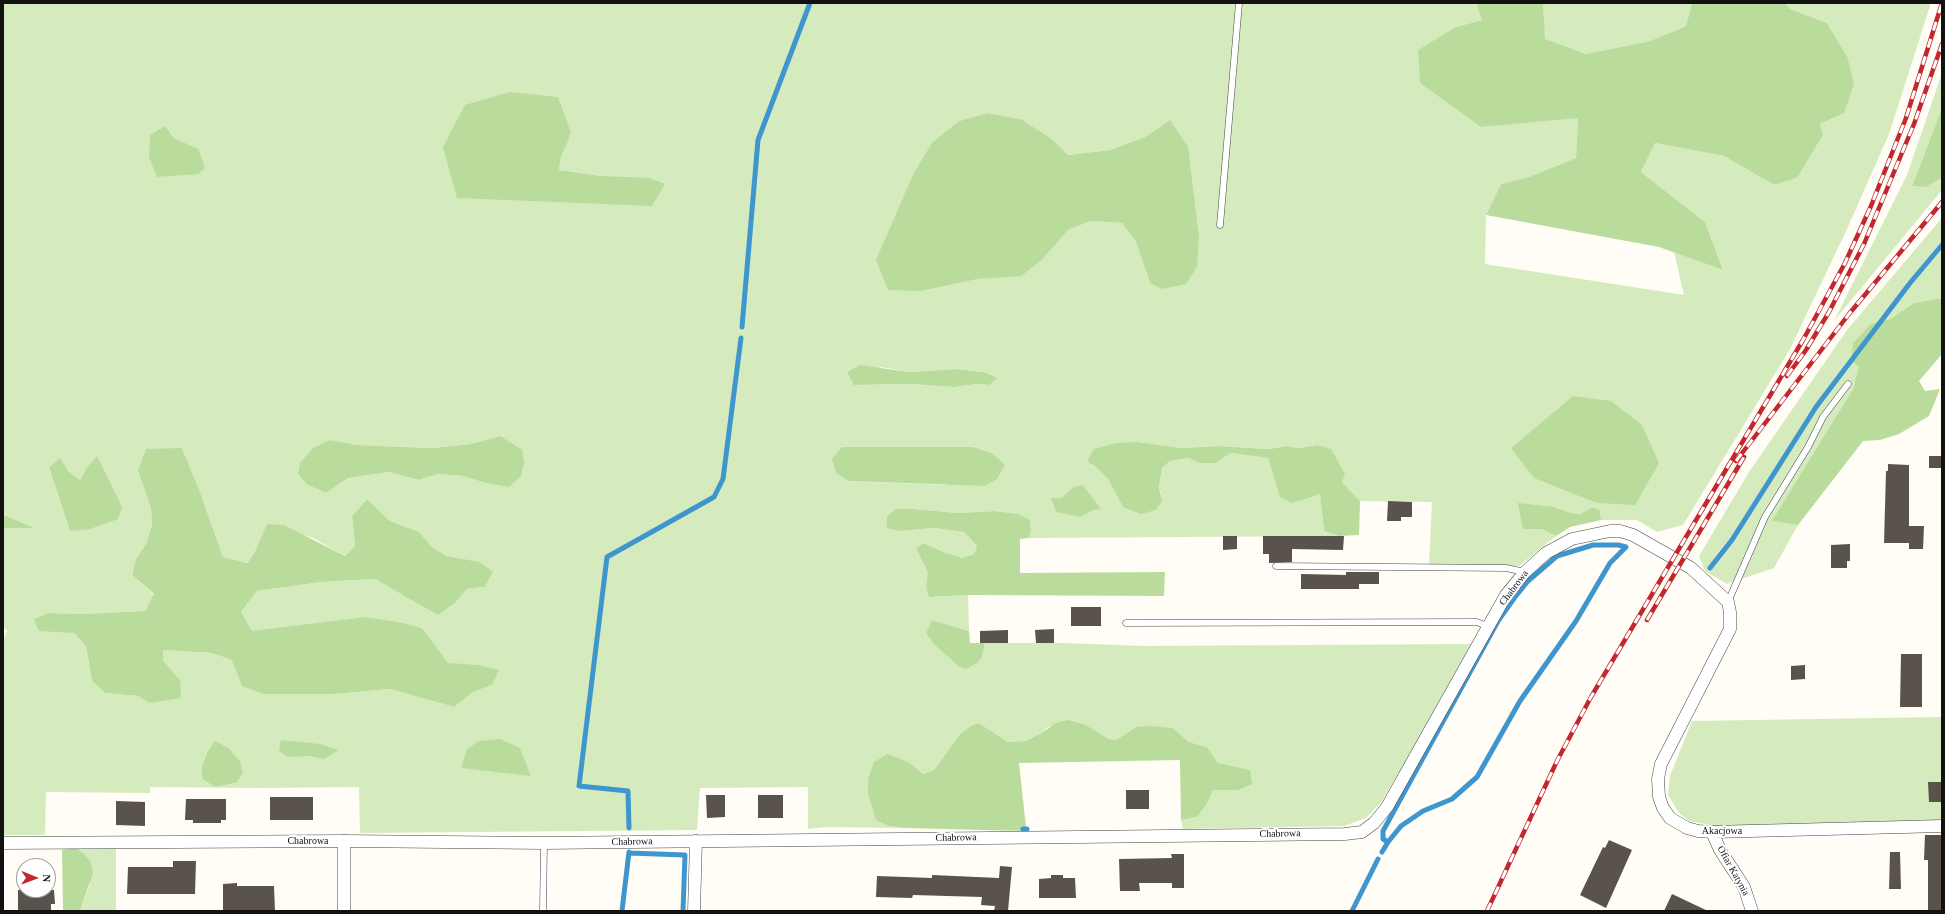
<!DOCTYPE html>
<html>
<head>
<meta charset="utf-8">
<style>
  body { margin:0 }
  #map { position:relative; width:1945px; height:914px; overflow:hidden; background:#fffdf5; font-family:"Times New Roman",serif }
  canvas { display:block }
  .frame { position:absolute; inset:0; border:4px solid #111; pointer-events:none }
  .north { position:absolute; left:16px; top:858px; width:40px; height:40px; box-sizing:border-box; background:#fff; border:1px solid #a0a0a0; border-radius:50%; rotate:91deg; font-size:11px; font-weight:700; line-height:16px; text-align:center; color:#111 }
  .north::after { content:''; display:block; margin:auto; width:14px; height:18px; background:#c4262e; clip-path:polygon(50% 0,100% 100%,50% 72%,0 100%) }
</style>
</head>
<body>
<div id="map">
<canvas width="1945" height="914"></canvas>
<div class="frame"></div>
<div class="north">N</div>
</div>
<script>
const ctx = document.querySelector('canvas').getContext('2d');
ctx.lineJoin = 'round';
function fillPath(path, color) {
  ctx.fillStyle = color;
  ctx.fill(path, 'evenodd');
}
function poly(rows) {
  const path = new Path2D();
  for (const r of rows) {
    path.moveTo(r[0], r[1]);
    for (let i = 2; i < r.length; i += 2) path.lineTo(r[i], r[i + 1]);
  }
  return path;
}
function trace(path, color, width, dash) {
  ctx.strokeStyle = color;
  ctx.lineWidth = width;
  ctx.lineCap = dash ? 'butt' : 'round';
  ctx.setLineDash(dash || []);
  ctx.stroke(path);
}
function write(font, color, halo, rows, align = 'center') {
  ctx.font = font + ' "Times New Roman",serif';
  ctx.lineWidth = 4;
  ctx.setLineDash([]);
  ctx.textBaseline = 'middle';
  ctx.strokeStyle = halo;
  ctx.fillStyle = color;
  for (const [text, x, y, turn = 0] of rows) {
    ctx.save();
    ctx.translate(x, y);
    ctx.rotate((+turn || 0) * Math.PI / 180);
    ctx.textAlign = isNaN(turn) ? turn : align;
    if (halo) ctx.strokeText(text, 0, 0);
    ctx.fillText(text, 0, 0);
    ctx.restore();
  }
}
fillPath(poly([
  [3,3,1476,3,1482,20,1456,27,1481,127,1578,117,1576,158,1529,177,1501,184,1486,215,1485,264,1684,295,1674,252,1723,270,1705,222,1641,172,1655,143,1724,156,1774,185,1797,178,1823,135,1820,124,1844,113,1847,56,1827,23,1790,9,1785,3,1931,3,1889,134,1847,229,1790,349,1683,525,1657,532,1637,520,1601,520,1600,510,1593,507,1580,514,1571,513,1554,507,1523,529,1542,529,1556,536,1519,566,1429,565,1432,502,1360,501,1342,482,1316,445,1298,448,1286,446,1269,449,1218,446,1181,448,1138,442,1087,462,1095,466,1108,479,1123,507,1161,494,1159,488,1162,468,1170,461,1188,458,1200,463,1216,463,1229,453,1268,458,1280,496,1307,497,1320,494,1324,531,1339,536,1029,538,1031,532,1030,520,1019,514,995,511,958,513,913,509,900,531,934,528,964,532,977,546,974,554,962,558,944,552,925,543,917,548,929,572,926,588,929,597,968,595,969,631,932,620,948,657,958,666,982,657,985,643,1064,643,1144,646,1471,644,1407,759,1381,802,1366,818,1344,826,1183,829,1181,820,1197,817,1207,804,1213,790,1238,790,1231,767,1218,763,1207,747,1189,742,1173,728,1136,727,1116,740,1109,739,1086,725,1048,727,1040,734,1025,741,1008,742,979,723,960,734,934,770,923,774,910,763,889,826,904,828,826,827,808,829,808,787,700,788,697,830,360,833,359,787,258,788,150,787,150,793,46,792,45,835,3,835,3,639,7,631,3,627,3,528,33,528,3,516],
  [987,113,1021,119,1052,139,1068,155,1110,150,1145,137,1170,120,1150,283,1136,242,1122,223,1091,221,1068,230,1042,260,1021,275,977,279,959,121],
  [165,126,174,138,172,175,157,177],
  [570,133,561,157,559,170,601,176,458,198],
  [881,367,909,372,957,369,983,372,989,385,977,384,954,387,911,384,854,385],
  [500,436,482,482,463,476,438,474,419,480,389,472,348,478,326,493,306,484,298,474,330,440,357,445,432,448,471,444],
  [182,448,200,492,223,557,246,563,254,555,267,524,313,538,345,556,355,546,352,516,367,499,390,521,419,532,432,547,446,557,480,562,484,587,467,589,456,602,404,595,375,579,321,582,257,591,241,612,252,632,365,617,400,622,422,628,448,664,479,665,498,670,492,685,473,692,454,707,390,689,335,694,242,686,233,660,212,653,163,650,163,660,180,680,149,703,138,696,105,693,92,681,86,646,74,633,49,613,84,614,145,611,154,595,132,575,136,559,146,544,152,525,151,508,138,471],
  [97,456,70,531,49,467,60,459,69,472,80,480,87,467],
  [997,478,944,485,850,481],
  [1051,498,1062,498,1080,517,1070,514],
  [281,740,294,742,324,759,306,756],
  [207,753,236,783,215,787,202,779,202,766],
  [1543,3,1692,3,1686,26,1650,41,1586,54,1544,39],
  [1942,73,1942,108,1912,186,1926,187,1942,178,1942,190,1834,321,1907,175],
  [1942,218,1942,298,1914,303,1890,319,1871,324,1853,389,1773,521,1798,525,1774,568,1727,584,1705,571,1699,556,1749,472,1847,330],
  [1942,717,1942,822,1716,826,1689,821,1679,813,1668,795,1670,776,1692,721],
  [76,848,116,848,116,911,80,911,90,884]
]), '#d5ebbd');
fillPath(poly([
  [1476,3,1543,3,1545,39,1586,54,1650,41,1686,26,1692,3,1785,3,1790,9,1827,23,1847,56,1854,84,1844,113,1820,124,1823,135,1797,178,1774,185,1724,156,1655,143,1641,172,1705,222,1723,270,1659,247,1486,215,1501,184,1529,177,1576,158,1578,118,1481,127,1420,83,1418,50,1456,27,1482,20],
  [510,92,558,97,571,133,561,157,559,170,601,176,649,178,665,184,652,206,457,198,443,147,465,105],
  [1942,108,1942,178,1926,187,1912,186],
  [987,113,1021,119,1052,139,1068,155,1110,150,1145,137,1170,120,1188,147,1199,238,1197,267,1186,284,1162,289,1150,283,1136,242,1122,223,1091,221,1068,230,1042,260,1021,276,977,279,920,291,888,290,876,260,913,175,932,143,959,121],
  [165,126,174,138,198,149,205,168,198,174,157,177,149,157,150,135],
  [1942,298,1942,354,1919,381,1925,391,1940,389,1929,416,1899,434,1880,440,1863,441,1798,525,1772,521,1853,389,1859,366,1851,361,1853,343,1871,324,1890,319,1914,303],
  [860,365,909,372,957,369,983,372,997,378,989,385,977,384,954,387,911,384,854,385,847,372],
  [1573,396,1611,401,1642,425,1659,463,1635,505,1597,503,1534,478,1511,448],
  [500,436,522,450,524,463,521,476,509,487,482,482,463,476,438,474,419,480,389,472,348,478,326,493,306,484,298,474,300,463,313,448,330,440,357,445,432,448,471,444],
  [1138,442,1181,448,1218,446,1269,449,1286,446,1298,448,1317,445,1331,449,1345,474,1342,482,1360,501,1359,535,1339,536,1324,531,1320,494,1292,503,1280,497,1268,458,1230,453,1216,463,1200,463,1188,458,1170,461,1162,468,1159,488,1162,501,1156,510,1141,514,1123,507,1108,479,1095,466,1087,462,1094,449,1116,443],
  [842,447,973,447,993,454,1005,465,997,479,985,486,849,481,836,473,832,459],
  [182,448,200,492,223,557,247,563,254,554,267,524,284,525,345,556,355,546,352,516,367,499,390,521,419,532,432,547,446,556,480,562,493,572,484,587,467,589,456,602,438,615,375,579,321,582,257,591,241,612,252,631,365,617,400,622,422,628,448,663,479,665,499,670,492,685,473,692,454,707,390,689,335,694,264,694,242,686,232,660,212,653,163,650,163,660,180,680,181,698,149,703,138,696,105,693,92,681,86,646,74,633,39,631,34,619,49,613,84,614,145,611,154,594,132,575,136,559,146,544,152,525,151,508,138,471,146,449],
  [97,456,122,507,118,519,90,529,70,531,49,467,60,458,69,472,80,480,87,467],
  [1083,485,1101,509,1093,510,1080,517,1056,512,1051,498,1062,498,1072,488],
  [1518,503,1554,507,1571,513,1580,514,1593,507,1600,510,1601,520,1570,527,1556,536,1542,529,1523,529],
  [896,509,913,509,958,513,995,511,1019,514,1030,520,1031,532,1029,538,1020,539,1020,573,1165,572,1164,596,968,595,929,597,926,588,928,572,916,548,924,543,944,552,962,558,974,554,977,546,964,532,934,528,900,531,887,528,887,517],
  [3,516,6,516,34,528,3,528],
  [932,620,969,631,970,643,985,643,982,657,977,663,966,669,958,666,934,644,926,633],
  [1068,720,1086,725,1109,739,1116,740,1136,727,1151,726,1173,728,1189,742,1207,747,1218,763,1250,770,1252,784,1238,790,1213,790,1207,804,1197,817,1181,820,1180,760,1019,763,1026,827,1025,831,904,828,889,826,876,820,868,794,868,779,874,762,888,754,910,763,923,774,934,770,960,734,971,726,979,723,1008,742,1025,741,1040,734,1056,723],
  [500,739,520,748,531,776,461,768,467,749,479,741],
  [281,740,320,744,339,750,324,759,306,756,288,757,279,751],
  [215,741,228,748,240,761,243,773,236,783,215,787,202,779,202,766,207,753],
  [76,848,83,853,91,862,93,873,80,911,63,911,62,850]
]), '#b9dc9c');
trace(poly([
  [742,327,758,140,810,3],
  [1710,568,1732,540,1816,407,1910,283,1942,245],
  [629,828,628,791,579,786,607,557,714,497,723,479,741,338],
  [1023,829,1027,829],
  [1382,852,1388,842,1401,826,1423,811,1452,799,1477,777,1520,701,1576,621,1610,563,1626,547,1618,545,1593,545,1557,556,1528,581,1515,597,1498,621,1383,831,1383,839,1388,842],
  [629,853,685,855,683,911],
  [622,911,629,852],
  [1352,911,1378,859]
]), '#3f96cf', 5);
fillPath(poly([
  [1929,456,1942,456,1942,468,1929,468],
  [1888,464,1909,465,1909,526,1924,526,1923,549,1909,549,1909,543,1884,543,1886,471,1888,471],
  [1388,501,1412,502,1412,517,1401,517,1401,521,1387,521],
  [1223,536,1237,536,1237,549,1223,550],
  [1263,536,1344,536,1343,550,1292,549,1292,562,1269,563,1269,554,1263,554],
  [1850,544,1850,561,1847,561,1847,568,1831,568,1831,545],
  [1346,572,1379,572,1379,584,1359,584,1359,589,1301,589,1301,574,1346,575],
  [1071,607,1101,607,1101,626,1071,626],
  [1054,629,1054,643,1036,643,1035,630],
  [1008,630,1008,643,980,643,980,631],
  [1901,654,1922,654,1922,707,1900,707],
  [1805,665,1805,679,1791,680,1791,666],
  [1928,782,1942,782,1942,802,1929,802],
  [1126,790,1149,790,1149,809,1126,809],
  [706,795,725,795,725,817,707,818],
  [758,795,783,795,783,818,758,818],
  [270,797,313,797,313,820,270,820],
  [186,799,226,799,226,820,221,820,221,823,193,823,193,820,185,820],
  [116,801,145,802,145,826,116,825],
  [1925,835,1942,835,1942,911,1928,911,1928,860,1924,860],
  [1609,840,1632,850,1606,908,1580,895,1603,847,1605,848],
  [1890,852,1900,852,1901,889,1889,889],
  [1171,854,1184,854,1184,888,1172,888,1172,883,1139,883,1140,891,1120,891,1119,859,1172,858],
  [173,861,196,861,195,894,127,894,128,867,173,867],
  [1000,866,1012,867,1008,911,994,911,995,906,981,905,982,897,913,895,912,898,876,897,877,876,932,878,932,875,999,878],
  [1051,875,1063,875,1063,878,1075,878,1076,898,1039,898,1039,879,1051,878],
  [237,883,237,886,274,886,275,911,223,911,223,884],
  [18,890,54,890,55,904,51,904,51,911,18,911],
  [1672,894,1708,911,1664,911]
]), '#5a524d');
const lane = poly([
  [1220,225,1239,3],
  [1276,566,1506,568,1525,572],
  [1728,602,1765,517,1808,447,1823,417,1848,384],
  [1126,623,1477,622,1489,627],
  [543,911,544,843]
]);
const street = poly([
  [1712,832,1720,850,1744,887,1752,911],
  [3,843,344,841,544,843,1345,834,1362,832,1374,823,1387,807,1506,595,1525,572,1546,553,1572,539,1610,531,1620,531,1633,535,1691,568,1728,602,1730,612,1730,629,1661,764,1658,779,1659,797,1663,808,1670,818,1687,828,1698,831,1712,832,1942,826],
  [344,911,344,841],
  [694,911,696,841]
]);
trace(lane, '#444', 7);
trace(street, '#444', 13);
trace(lane, '#fff', 6);
trace(street, '#fff', 12);
const rail = poly([
  [1787,376,1806,350,1829,312,1864,244,1914,124,1942,44],
  [1736,461,1849,314,1942,202],
  [1647,620,1744,457],
  [1487,911,1557,761,1591,697,1803,340,1845,263,1871,206,1906,118,1942,3]
]);
trace(rail, '#c4262e', 4.5);
trace(rail, '#fff', 3, [9]);
write('10px', '#111', '#fff', [
  ["Chabrowa",1514,588,-53],
  ["Akacjowa",1722,831],
  ["Chabrowa",1280,834,-1],
  ["Chabrowa",956,838,-1],
  ["Chabrowa",308,841],
  ["Chabrowa",632,842,-1],
  ["Ofiar Katynia",1733,871,61]
]);
</script>
</body>
</html>
